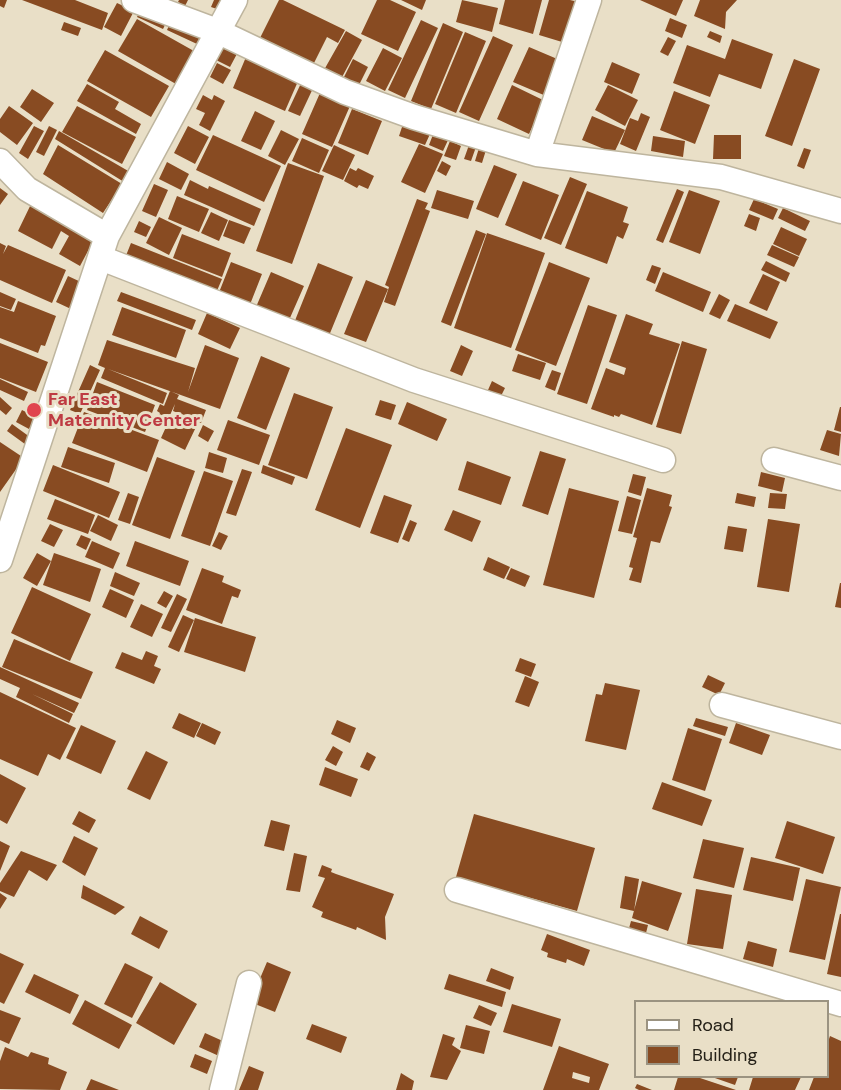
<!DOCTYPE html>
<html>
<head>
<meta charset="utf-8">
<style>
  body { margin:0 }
  #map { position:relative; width:841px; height:1090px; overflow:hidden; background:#e9dfc7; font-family:"DM Sans",sans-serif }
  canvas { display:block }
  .legend { position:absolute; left:634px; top:1000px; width:195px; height:78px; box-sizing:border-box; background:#e9dfc7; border:2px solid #9b9381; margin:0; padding:8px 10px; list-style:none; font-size:18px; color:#252118 }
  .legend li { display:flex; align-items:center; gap:12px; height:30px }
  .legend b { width:30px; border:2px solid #9b9381 }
</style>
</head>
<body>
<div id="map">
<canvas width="841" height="1090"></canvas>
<ul class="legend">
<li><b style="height:8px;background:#fff"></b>Road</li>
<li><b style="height:16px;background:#884b22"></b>Building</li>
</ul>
</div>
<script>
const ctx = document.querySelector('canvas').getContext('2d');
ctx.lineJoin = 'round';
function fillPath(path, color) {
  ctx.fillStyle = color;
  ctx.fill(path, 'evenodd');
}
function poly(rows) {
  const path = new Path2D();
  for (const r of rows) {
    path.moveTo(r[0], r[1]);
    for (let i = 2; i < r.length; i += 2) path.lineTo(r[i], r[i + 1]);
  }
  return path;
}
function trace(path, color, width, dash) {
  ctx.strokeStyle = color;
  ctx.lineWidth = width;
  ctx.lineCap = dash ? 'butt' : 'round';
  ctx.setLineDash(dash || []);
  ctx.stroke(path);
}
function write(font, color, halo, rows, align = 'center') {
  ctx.font = font + ' "DM Sans",sans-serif';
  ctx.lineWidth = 6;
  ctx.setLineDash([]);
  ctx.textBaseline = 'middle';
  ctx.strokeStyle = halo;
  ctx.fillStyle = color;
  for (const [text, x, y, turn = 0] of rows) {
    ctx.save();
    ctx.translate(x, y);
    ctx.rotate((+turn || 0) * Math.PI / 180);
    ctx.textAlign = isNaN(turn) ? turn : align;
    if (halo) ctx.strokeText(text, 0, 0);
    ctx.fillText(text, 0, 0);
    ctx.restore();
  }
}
fillPath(poly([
  [0,0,7,0,4,8,0,6],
  [22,0,75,0,108,13,102,30],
  [179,0,188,0,185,6,178,2],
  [214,0,225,0,220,10,211,7],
  [279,0,283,0,345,30,338,43,327,37,313,65,260,38],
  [377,0,390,0,416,12,398,51,361,34],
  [401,0,426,0,422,10],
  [462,0,498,8,492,32,456,22],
  [505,0,542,0,533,34,499,24],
  [549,0,570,0,583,3,572,45,539,35],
  [640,0,683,0,676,16],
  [700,0,737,0,726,12,725,29,694,16],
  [117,3,134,11,121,36,104,27],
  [142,7,168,19,163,29,137,17],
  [670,18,687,25,682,38,665,31],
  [137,19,201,55,183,88,118,51],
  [421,20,438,28,405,98,388,90],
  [171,21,201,35,197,44,167,30],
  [64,22,81,28,78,36,61,30],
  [443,23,463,32,431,109,411,101],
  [346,31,362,40,341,79,324,70],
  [710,31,722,36,720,43,707,37],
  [465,32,486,41,456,113,435,104],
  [493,36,513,45,479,121,459,112],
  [668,37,676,41,668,56,660,52],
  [732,39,773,54,761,89,719,74,710,97,673,83,687,45,725,59],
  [223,42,239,50,230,67,214,59],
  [529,47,562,61,546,96,513,82],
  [383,48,402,58,385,91,366,81],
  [105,50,169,86,151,117,87,81],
  [246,57,299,79,285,111,233,88],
  [353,59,368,67,358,87,343,79],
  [794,59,820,69,792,146,765,136],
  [612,62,640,74,632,94,604,82],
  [217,63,231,70,223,84,210,77],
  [303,79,315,84,300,116,288,111],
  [87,84,119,102,115,109,141,124,136,134,77,101],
  [512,85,545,101,529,134,497,119],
  [608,85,638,100,625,126,595,110],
  [32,89,54,103,41,122,20,107],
  [674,91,710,105,695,144,660,130],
  [320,93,350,106,332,147,302,134],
  [203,95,212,100,214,95,225,101,210,131,199,125,205,113,196,109],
  [9,106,33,123,17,145,0,132,0,119],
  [77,106,136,137,122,164,62,132],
  [352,109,382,121,368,155,338,143],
  [255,111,275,121,261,150,241,141],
  [641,113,650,117,636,151,620,144,630,118,638,121],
  [592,116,625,130,614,153,582,140],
  [403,124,430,134,425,145,399,136],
  [34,126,44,131,28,159,19,153],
  [49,126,57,130,44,156,36,152],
  [188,126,209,137,195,164,174,153],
  [281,130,299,139,285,165,268,156],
  [59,131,130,172,124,182,55,139],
  [434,132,449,138,443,151,429,145],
  [213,135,281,166,264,202,196,170],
  [714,135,741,135,741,159,713,159],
  [653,136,685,141,683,157,651,151],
  [302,138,329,150,319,173,292,161],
  [450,141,461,146,456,160,444,156],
  [419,144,443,154,425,193,401,182],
  [58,145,122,184,103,213,43,174],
  [334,145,355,155,343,180,322,171],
  [469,145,476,147,471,161,464,159],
  [479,148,486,150,482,163,475,161],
  [804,148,811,150,804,169,797,166],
  [442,161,451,166,446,176,437,171],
  [167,162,189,174,181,190,159,179],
  [288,163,324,176,292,264,256,251],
  [494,165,517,174,498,218,476,209],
  [350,168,356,171,358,168,374,176,368,189,359,185,357,188,344,181],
  [570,177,587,184,561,245,544,238],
  [190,180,208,189,209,186,261,209,254,226,184,195],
  [523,181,559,195,541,240,505,225],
  [154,184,168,190,156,217,142,211],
  [0,188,8,194,0,205],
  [677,189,684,192,663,243,656,240],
  [437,190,474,201,468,219,431,208],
  [689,190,720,201,700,254,669,242],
  [587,191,628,207,623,222,629,224,623,239,617,236,607,264,565,248],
  [177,196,209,209,199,232,168,219],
  [417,199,428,203,425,209,430,211,395,306,384,302,389,287,385,285],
  [754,199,778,209,773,220,749,210],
  [33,200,97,234,80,266,59,254,69,236,61,231,52,249,18,231],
  [783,208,810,221,805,231,778,218],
  [211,212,228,220,219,241,201,233],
  [749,214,760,218,756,231,744,226],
  [159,217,182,228,169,255,146,243],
  [229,220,251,228,244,244,223,236],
  [139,221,151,227,146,237,134,232],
  [781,227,807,239,799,256,773,244],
  [476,230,486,234,451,326,441,322],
  [487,233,545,253,511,348,454,328],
  [182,234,231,253,222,277,173,258],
  [0,243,6,246,3,254,8,245,66,270,52,303,0,280],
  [131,243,222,279,213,300,123,263],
  [772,245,799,257,794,267,767,255],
  [766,261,790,273,786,282,761,270],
  [231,262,262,274,249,307,218,295],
  [549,262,590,278,556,366,515,350],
  [318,263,353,277,326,343,292,328],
  [652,265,661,268,655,284,646,280],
  [271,272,304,286,286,327,253,314],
  [663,272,711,292,703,312,655,291],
  [763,274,780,282,767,311,749,303],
  [68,276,83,283,71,309,56,302],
  [366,280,388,289,366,342,344,334],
  [0,292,16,299,11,310,0,306],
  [121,292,196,320,192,330,117,301],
  [719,294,730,300,720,319,709,314],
  [18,301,56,316,45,346,41,345,38,353,0,338,0,307,14,312],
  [735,304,778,322,770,339,727,321],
  [588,305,617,315,587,404,557,394],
  [122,307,186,330,176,358,112,335],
  [207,313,240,328,230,349,198,334],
  [626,314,653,324,649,334,680,344,652,425,621,414,619,417,614,415,614,417,591,409,606,368,624,375,626,368,609,362],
  [107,340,195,368,188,392,205,345,239,358,220,409,108,369,167,393,163,404,101,378,105,368,98,365],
  [682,341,707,349,681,434,656,427],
  [0,343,48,362,36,392,0,378],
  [461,345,473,351,462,376,450,371],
  [518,354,546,363,540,380,512,371],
  [261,356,290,368,266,430,237,418],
  [90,365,100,370,80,414,70,410],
  [552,370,561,373,555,391,545,387],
  [0,379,28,392,24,401,0,390],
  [492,381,505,388,501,396,488,390],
  [97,382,155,405,145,432,87,410],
  [170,391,179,395,177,399,206,410,201,423,173,411,175,404,166,424,157,420,160,413,157,411,160,404,164,406],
  [294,393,333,407,307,479,268,465],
  [0,397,12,408,6,415,0,410],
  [380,400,396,405,391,420,375,415],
  [407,402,447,419,437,441,398,424],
  [840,407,841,407,841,432,834,430],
  [22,410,36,417,29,429,16,422],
  [84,412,159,440,147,472,72,443],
  [171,416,196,427,185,450,161,438],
  [228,420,270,435,259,465,217,450],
  [12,424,34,440,29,447,7,431],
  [203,425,214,431,208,442,198,436],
  [346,428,392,445,360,528,315,510],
  [827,430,841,434,839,456,820,450],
  [0,442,24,458,0,492],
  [68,447,115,463,109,483,61,467],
  [540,451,566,459,548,515,522,506],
  [209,452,227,458,223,473,205,468],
  [157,457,195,471,170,539,132,525],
  [467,461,511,477,501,505,458,490],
  [53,465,120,492,109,518,43,491],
  [263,465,295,477,292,485,261,473],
  [242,469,252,472,236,516,226,513],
  [204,471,233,481,210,546,181,536],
  [761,472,785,478,782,492,758,486],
  [633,474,646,477,641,496,628,492],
  [569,488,619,501,594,598,543,585],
  [647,488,672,495,669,506,672,507,660,543,651,541,641,583,629,580,633,568,629,567,637,538,633,537],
  [128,493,139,497,130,524,118,520],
  [737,493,756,497,754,507,735,503],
  [770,493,787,494,785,509,768,508],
  [384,495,412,505,398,543,370,533],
  [627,496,641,500,632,534,618,531],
  [55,499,95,515,88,534,47,519],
  [453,510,481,521,472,542,444,530],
  [98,515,118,525,111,541,90,531],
  [768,519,800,524,789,592,757,587],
  [410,520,417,523,409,542,402,539],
  [50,524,63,530,54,547,41,541],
  [728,526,747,529,743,552,724,549],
  [219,532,228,536,221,550,212,546],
  [81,535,91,539,86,550,76,545],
  [92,541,120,553,113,569,85,557],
  [135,541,189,561,180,586,126,566],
  [37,553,51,561,37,586,23,578],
  [54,553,101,569,90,602,43,585],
  [488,557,510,567,504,579,483,570],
  [202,568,224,576,222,582,241,590,238,598,232,596,222,624,186,610],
  [511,568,530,576,525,587,506,579],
  [115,572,140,583,134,596,110,586],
  [840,583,841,583,841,608,835,607],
  [32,587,91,614,70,661,11,633],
  [110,589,134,600,126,618,102,607],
  [164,591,173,596,166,608,157,603],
  [177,594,187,599,171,632,161,628],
  [141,604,163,614,152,637,130,627],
  [183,615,194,620,179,652,168,647],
  [195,618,256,637,245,672,184,652],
  [14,639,93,672,81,699,2,667],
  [146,651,158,656,154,666,161,669,154,684,115,668,122,652,142,660],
  [520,658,536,664,531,677,515,671],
  [0,667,79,703,74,713,32,694,73,714,69,723,16,697,20,688,0,679],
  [708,675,725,683,719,695,702,687],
  [525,676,539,682,529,707,515,702],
  [605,683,640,690,626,750,585,741,596,694,602,695],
  [0,692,76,728,60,760,48,754,38,776,0,759],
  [179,713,201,723,194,738,172,728],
  [696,718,728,727,725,736,693,726],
  [337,720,356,728,350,743,331,734],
  [202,723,221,732,215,745,196,736],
  [736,723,770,735,762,755,729,743],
  [81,725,116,741,101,774,66,758],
  [688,728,722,739,705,791,672,780],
  [333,746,343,752,336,766,325,760],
  [146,751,168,762,150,800,127,789],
  [367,752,376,757,369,771,360,767],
  [325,767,358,779,351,797,319,785],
  [0,774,26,788,7,824,0,820],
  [662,782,712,800,702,826,652,809],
  [79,811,96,820,89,833,72,824],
  [474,814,595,848,577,911,456,877],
  [271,820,290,825,284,851,264,846],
  [787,821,835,837,823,874,775,858],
  [74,836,98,848,85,876,62,862],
  [703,839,744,848,734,888,693,878],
  [0,841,10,846,0,871],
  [21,851,57,865,47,881,29,870,14,897,0,891,0,883],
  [294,853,307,856,300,892,286,890],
  [751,857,800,868,793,901,743,890],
  [322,865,332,869,331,872,336,874,394,894,385,917,386,940,357,927,356,930,321,917,323,912,312,907,325,878,318,876],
  [625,876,639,879,634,911,620,908],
  [806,879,841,887,825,960,789,952],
  [642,881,682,893,668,931,632,918],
  [83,885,125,907,115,915,81,898],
  [696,889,732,895,723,949,687,944],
  [0,893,7,898,0,909],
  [840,914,841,914,841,977,827,974],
  [140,916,168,931,159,949,131,934],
  [631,921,648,925,645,937,628,932],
  [547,934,590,950,584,966,567,959,566,963,547,957,548,953,541,950],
  [748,941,777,949,773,967,743,959],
  [0,953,24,964,4,1004,0,1002],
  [267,962,291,972,275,1012,250,1002],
  [125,963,153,977,132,1018,104,1004],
  [491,968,514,977,510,990,486,981],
  [34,974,79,995,70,1014,25,992],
  [449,974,506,992,502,1007,444,989],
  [160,982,197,1004,174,1045,136,1023],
  [85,1000,132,1025,119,1049,72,1024],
  [512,1004,561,1019,552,1047,503,1032],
  [479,1005,497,1013,491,1026,473,1018],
  [0,1010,21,1018,9,1044,0,1040],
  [312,1024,347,1037,341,1053,306,1039],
  [466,1025,490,1031,484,1054,460,1048],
  [205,1033,225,1042,219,1056,199,1047],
  [443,1034,455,1038,452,1045,461,1051,447,1080,430,1077],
  [830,1036,841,1041,841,1090,809,1090,814,1077,828,1077,828,1042],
  [559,1046,609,1064,599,1090,543,1090],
  [573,1072,590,1077,589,1083,572,1078],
  [5,1047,28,1057,31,1052,49,1058,48,1064,67,1072,60,1090,0,1089,0,1061],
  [195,1054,212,1061,207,1074,190,1067],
  [249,1066,264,1072,258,1090,239,1090],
  [401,1073,414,1081,412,1090,396,1090],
  [678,1077,697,1077,736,1090,674,1090],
  [712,1077,738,1077,735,1085],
  [753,1077,801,1077,795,1090,749,1090],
  [91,1079,119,1090,86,1090],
  [637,1084,652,1090,639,1090,635,1088]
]), '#884b22');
const street = poly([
  [134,0,217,31,345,92,414,117,537,154,721,177,841,211],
  [537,154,589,0],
  [0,161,27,189,107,236],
  [101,258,414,380,663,460],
  [774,460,841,478],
  [0,560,107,236,235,0],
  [722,705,841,737],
  [457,890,841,1004],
  [222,1090,249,983]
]);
trace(street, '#beb59e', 27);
trace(street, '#fff', 24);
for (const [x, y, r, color] of [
  [34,410,8,"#e0444e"]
]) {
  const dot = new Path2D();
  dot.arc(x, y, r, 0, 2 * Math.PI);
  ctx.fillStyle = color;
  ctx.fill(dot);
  trace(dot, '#e9dfc7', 2);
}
write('bold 18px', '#be3a42', '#e9dfc7', [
  ["Far East",48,400],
  ["Maternity Center",48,421]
], 'left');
</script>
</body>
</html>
